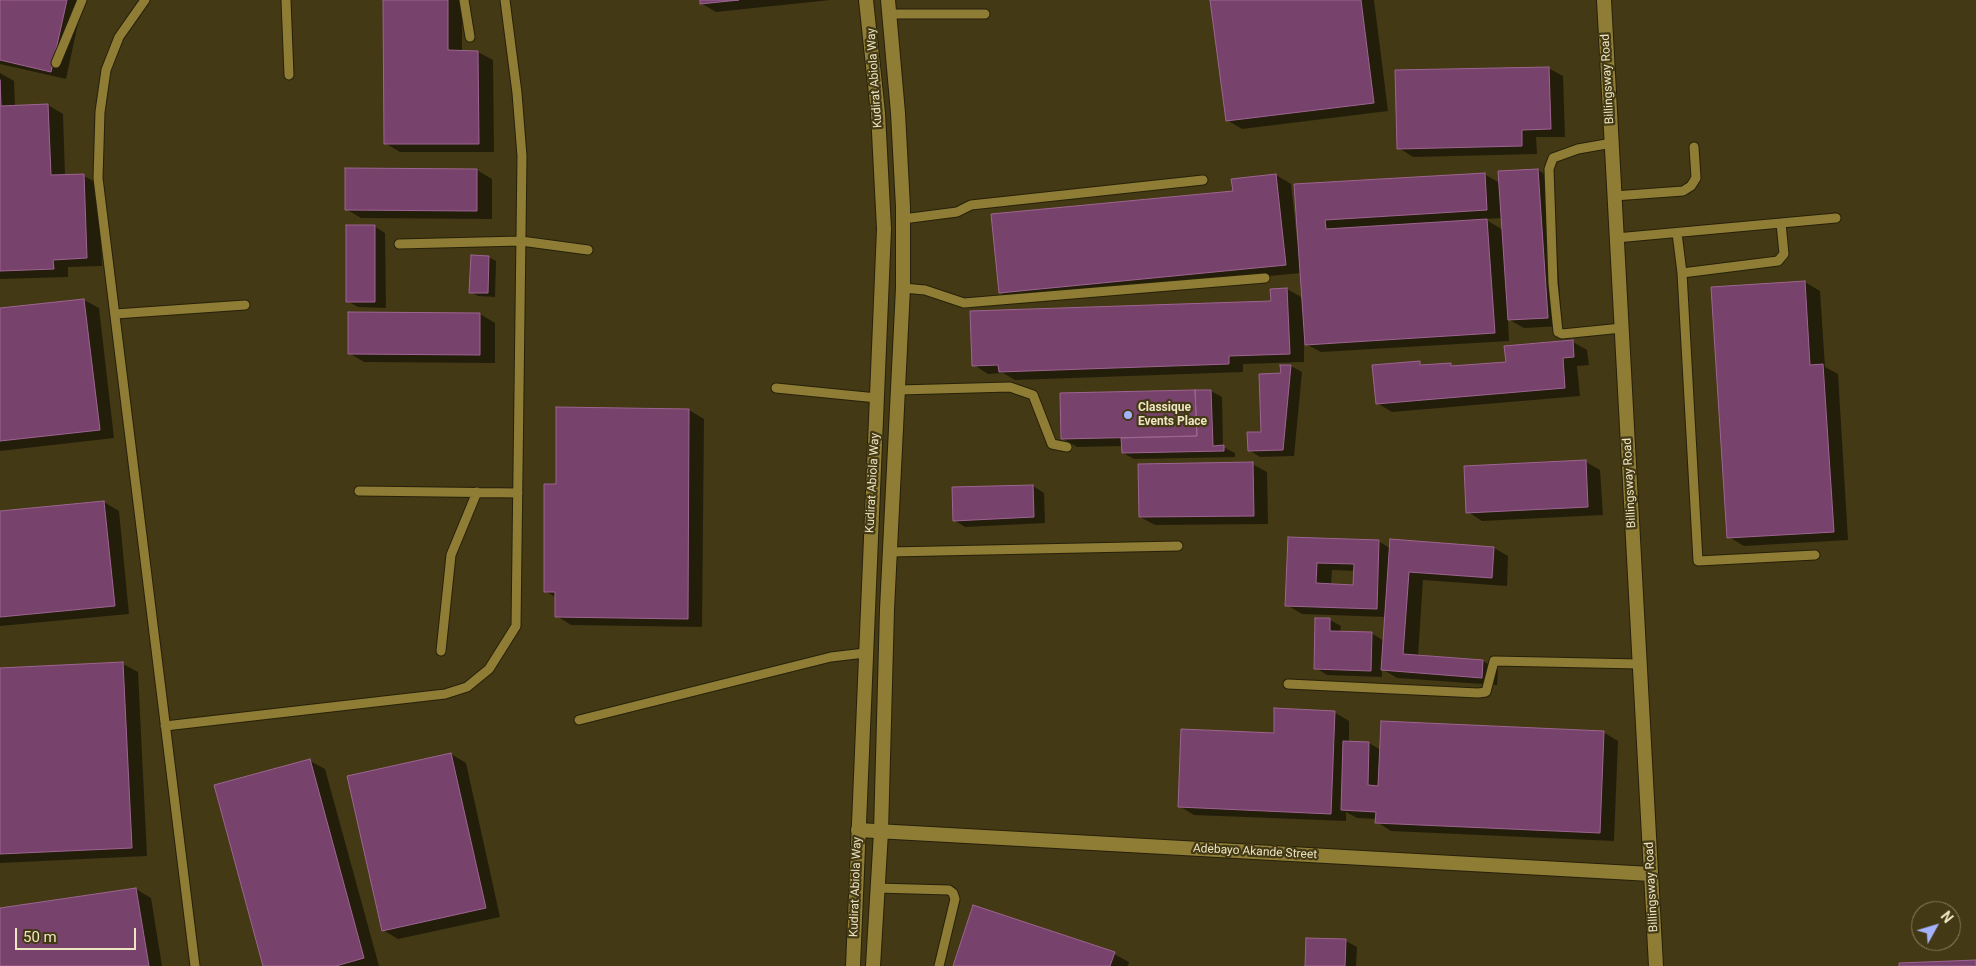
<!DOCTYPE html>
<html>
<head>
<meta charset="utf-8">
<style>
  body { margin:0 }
  #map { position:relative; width:1976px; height:966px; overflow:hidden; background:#433914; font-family:Roboto,sans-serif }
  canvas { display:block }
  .north { position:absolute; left:1911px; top:901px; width:50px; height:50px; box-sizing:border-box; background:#433914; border:1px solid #877e5a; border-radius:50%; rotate:51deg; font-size:14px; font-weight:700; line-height:20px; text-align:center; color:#eee5c2 }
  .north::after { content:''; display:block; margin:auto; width:18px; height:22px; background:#a4b2fc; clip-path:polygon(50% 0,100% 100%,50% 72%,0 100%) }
  .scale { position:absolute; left:15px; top:928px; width:121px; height:22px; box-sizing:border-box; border:2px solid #eee5c2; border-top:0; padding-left:6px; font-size:15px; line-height:18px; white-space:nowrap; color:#eee5c2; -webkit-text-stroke:4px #433914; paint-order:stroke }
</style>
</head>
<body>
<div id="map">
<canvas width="1976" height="966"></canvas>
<div class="north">N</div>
<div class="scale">50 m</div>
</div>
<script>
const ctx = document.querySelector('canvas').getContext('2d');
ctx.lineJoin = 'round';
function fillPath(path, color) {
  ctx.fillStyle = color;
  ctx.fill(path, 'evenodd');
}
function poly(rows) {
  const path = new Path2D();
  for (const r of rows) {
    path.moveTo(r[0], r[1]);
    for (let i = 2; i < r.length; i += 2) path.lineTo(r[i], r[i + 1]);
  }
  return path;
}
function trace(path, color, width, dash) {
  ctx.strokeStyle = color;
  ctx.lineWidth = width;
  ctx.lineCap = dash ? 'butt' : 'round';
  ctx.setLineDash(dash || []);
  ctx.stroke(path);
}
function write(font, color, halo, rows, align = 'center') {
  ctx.font = font + ' Roboto,sans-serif';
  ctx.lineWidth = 4.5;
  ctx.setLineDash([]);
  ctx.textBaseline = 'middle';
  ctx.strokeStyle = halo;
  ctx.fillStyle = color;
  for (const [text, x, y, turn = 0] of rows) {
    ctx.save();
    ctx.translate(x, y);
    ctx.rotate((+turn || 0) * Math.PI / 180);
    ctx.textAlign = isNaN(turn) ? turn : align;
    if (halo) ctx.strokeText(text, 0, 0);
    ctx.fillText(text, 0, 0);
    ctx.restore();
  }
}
fillPath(poly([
  [0,0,83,0,66,79,0,64],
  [384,0,462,0,462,52,478,52,493,60,494,152,400,152,385,143],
  [701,0,830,0,716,12,701,3],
  [1212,0,1374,0,1388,111,1242,129,1227,120],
  [1548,68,1563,76,1565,137,1536,137,1537,154,1413,157,1399,148],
  [0,73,14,81,15,107,48,105,63,114,65,176,84,176,99,184,102,266,68,267,68,277,0,279],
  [477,170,492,179,492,219,361,218,346,209],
  [1538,170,1552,179,1562,326,1524,328,1508,319,1509,341,1321,352,1304,343,1304,362,1243,364,1243,372,1015,380,1003,373,988,374,974,365,1272,302,1272,290,1287,289,1303,298,1301,273,1015,300,1000,292,1276,175,1291,184,1297,239,1299,239,1295,185,1484,174,1500,183],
  [1503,218,1503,230,1485,219],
  [374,226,385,233,386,308,358,307,347,301],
  [489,257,496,261,495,297,478,296,471,292],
  [1805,282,1820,291,1825,367,1838,374,1848,540,1744,546,1729,537],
  [84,300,99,308,114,438,0,451,0,309],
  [350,313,480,314,495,323,495,363,364,362,349,353],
  [1573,342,1587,350,1589,365,1577,366,1580,396,1392,412,1377,403,1419,363,1425,366,1450,364,1456,367,1507,363],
  [1291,366,1302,372,1294,456,1260,457,1249,450,1263,433,1282,374],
  [1211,391,1222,397,1223,447,1235,453,1235,457,1134,459,1123,453,1122,446,1077,447,1062,438],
  [689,410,704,419,702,627,571,625,557,616,557,598,545,591,557,485],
  [1586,462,1600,470,1603,515,1482,521,1468,512],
  [1252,464,1267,472,1268,524,1155,525,1140,517],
  [1033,486,1044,493,1045,523,965,527,954,520],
  [104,502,119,511,129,614,0,626,0,512],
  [1289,538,1378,541,1390,548,1494,548,1508,556,1507,586,1423,580,1418,656,1483,661,1498,670,1497,685,1397,678,1382,669,1382,677,1327,675,1316,668,1330,620,1341,626,1340,632,1371,633,1384,641,1386,617,1302,614,1287,605],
  [1332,570,1355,571,1354,586,1331,585],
  [123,664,138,672,147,856,0,863,0,669],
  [1334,712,1349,721,1349,742,1369,743,1381,750,1603,732,1618,741,1614,841,1391,831,1377,822,1377,819,1357,818,1346,812,1346,821,1194,815,1179,806,1275,735],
  [451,754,466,763,500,917,398,939,383,930],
  [310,761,325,769,379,966,264,966],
  [136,889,151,898,162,966,0,966,0,909],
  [1346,941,1357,947,1356,966,1306,966],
  [1114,954,1129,962,1128,966,954,966]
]), '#0007');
const building = poly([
  [0,0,67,0,51,72,0,60,0,0],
  [383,0,448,0,448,50,478,51,479,144,384,144,383,0],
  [700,0,739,0,700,4,700,0],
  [1210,0,1361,0,1374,103,1226,121,1210,0],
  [1549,67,1551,129,1522,130,1522,146,1397,149,1395,70,1549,67],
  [0,80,1,106,48,104,51,175,84,174,87,258,53,260,54,269,0,271,0,80],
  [345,168,477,169,477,211,345,210,345,168],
  [1538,169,1548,318,1508,320,1498,171,1538,169],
  [1485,173,1487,210,1325,220,1326,229,1487,219,1495,333,1305,345,1294,184,1485,173],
  [1276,174,1286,265,999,293,991,214,1233,191,1231,179,1276,174],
  [346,225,375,225,375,302,346,302,346,225],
  [471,255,489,256,488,293,469,293,471,255],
  [1805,281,1810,365,1823,364,1834,532,1727,538,1711,287,1805,281],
  [1287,288,1290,354,1229,356,1229,364,999,372,998,365,972,366,970,311,1271,301,1270,289,1287,288],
  [84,299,100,430,0,441,0,308,84,299],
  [348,312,480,313,480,355,348,354,348,312],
  [1573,340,1574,357,1563,358,1565,388,1376,404,1372,365,1420,361,1420,365,1451,363,1451,366,1506,362,1504,346,1573,340],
  [1280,365,1291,365,1283,450,1248,451,1247,432,1261,432,1259,374,1281,373,1280,365],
  [1195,390,1197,436,1061,439,1060,393,1195,390],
  [1195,390,1211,390,1213,446,1224,445,1224,451,1122,453,1121,438,1197,436,1195,390],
  [556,407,689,409,688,619,555,617,555,592,544,592,544,484,556,484,556,407],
  [1586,460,1588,507,1466,513,1464,466,1586,460],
  [1253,462,1254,516,1139,517,1138,464,1253,462],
  [1033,485,1034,517,953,521,952,487,1033,485],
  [104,501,115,606,0,617,0,511,104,501],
  [1288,537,1379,540,1377,609,1285,606,1288,537],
  [1317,563,1354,564,1353,585,1316,583,1317,563],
  [1390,539,1494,547,1492,578,1409,572,1403,654,1483,660,1482,678,1381,670,1390,539],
  [1315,618,1330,618,1330,631,1372,632,1371,671,1314,669,1315,618],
  [123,662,132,848,0,854,0,668,123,662],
  [1274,708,1335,711,1331,814,1178,807,1181,729,1274,733,1274,708],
  [1381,721,1604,731,1600,833,1375,823,1376,812,1341,810,1343,741,1369,742,1368,785,1378,786,1381,721],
  [451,753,486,908,382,931,347,776,451,753],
  [310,759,364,958,336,966,263,966,214,785,310,759],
  [136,888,149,966,0,966,0,908,136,888],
  [973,905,1115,952,1110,966,953,966,973,905],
  [1306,938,1346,939,1345,966,1305,966,1306,938],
  [1976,960,1976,966,1899,966,1899,963,1976,960]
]);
fillPath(building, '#77426c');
trace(building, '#9d6591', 1);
const service = poly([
  [145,0,119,37,106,70,100,112,98,178,195,966],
  [286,0,289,75],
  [464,0,470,37],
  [891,14,985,14],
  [56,63,82,0],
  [1612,143,1578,149,1553,158,1549,169,1553,283,1558,332,1562,334,1622,328],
  [1614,196,1683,191,1691,186,1696,178,1694,147],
  [903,219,957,212,971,205,1203,180],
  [1677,233,1682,273,1698,561,1815,555],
  [1616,238,1836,218],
  [399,244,521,241,588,250],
  [1682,273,1778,261,1784,254,1781,223],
  [903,288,925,290,964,303,1265,278],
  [115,314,245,305],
  [776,388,877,398],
  [899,390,1010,387,1033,395,1052,444,1067,447],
  [359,491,518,493],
  [890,552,1178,546],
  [441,651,451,555,477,492],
  [1288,684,1478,693,1486,692,1494,661,1640,664],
  [579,720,831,657,865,653],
  [165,726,445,694,467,687,489,669,516,626,522,156,517,93,505,0],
  [876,888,949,890,953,893,955,899,939,966]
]);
const minor = poly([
  [1604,0,1656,966],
  [858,830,1651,874]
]);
const secondary = poly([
  [853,966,884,229,878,113,866,0],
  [873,966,881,832,887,609,903,288,903,207,898,113,888,0]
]);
trace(service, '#26210a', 11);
trace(minor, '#26210a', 16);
trace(secondary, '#26210a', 16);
trace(service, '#8f7d36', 9);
trace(minor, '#8f7d36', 14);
trace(secondary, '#8f7d36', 14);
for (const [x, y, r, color] of [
  [1128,415,5,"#a4b2fc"]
]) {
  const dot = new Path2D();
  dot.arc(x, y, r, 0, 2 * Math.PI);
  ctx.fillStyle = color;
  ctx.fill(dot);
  trace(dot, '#433914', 2);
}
write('12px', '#eee5c2', '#433914', [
  ["Kudirat Abiola Way",875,78,-94],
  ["Billingsway Road",1608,79,-93],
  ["Kudirat Abiola Way",873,483,-87],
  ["Billingsway Road",1630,483,-93],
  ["Adebayo Akande Street",1255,852,3],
  ["Kudirat Abiola Way",856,887,-88],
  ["Billingsway Road",1652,887,-93]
]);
write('bold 12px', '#eee5c2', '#433914', [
  ["Classique",1138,408],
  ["Events Place",1138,422]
], 'left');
</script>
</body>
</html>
